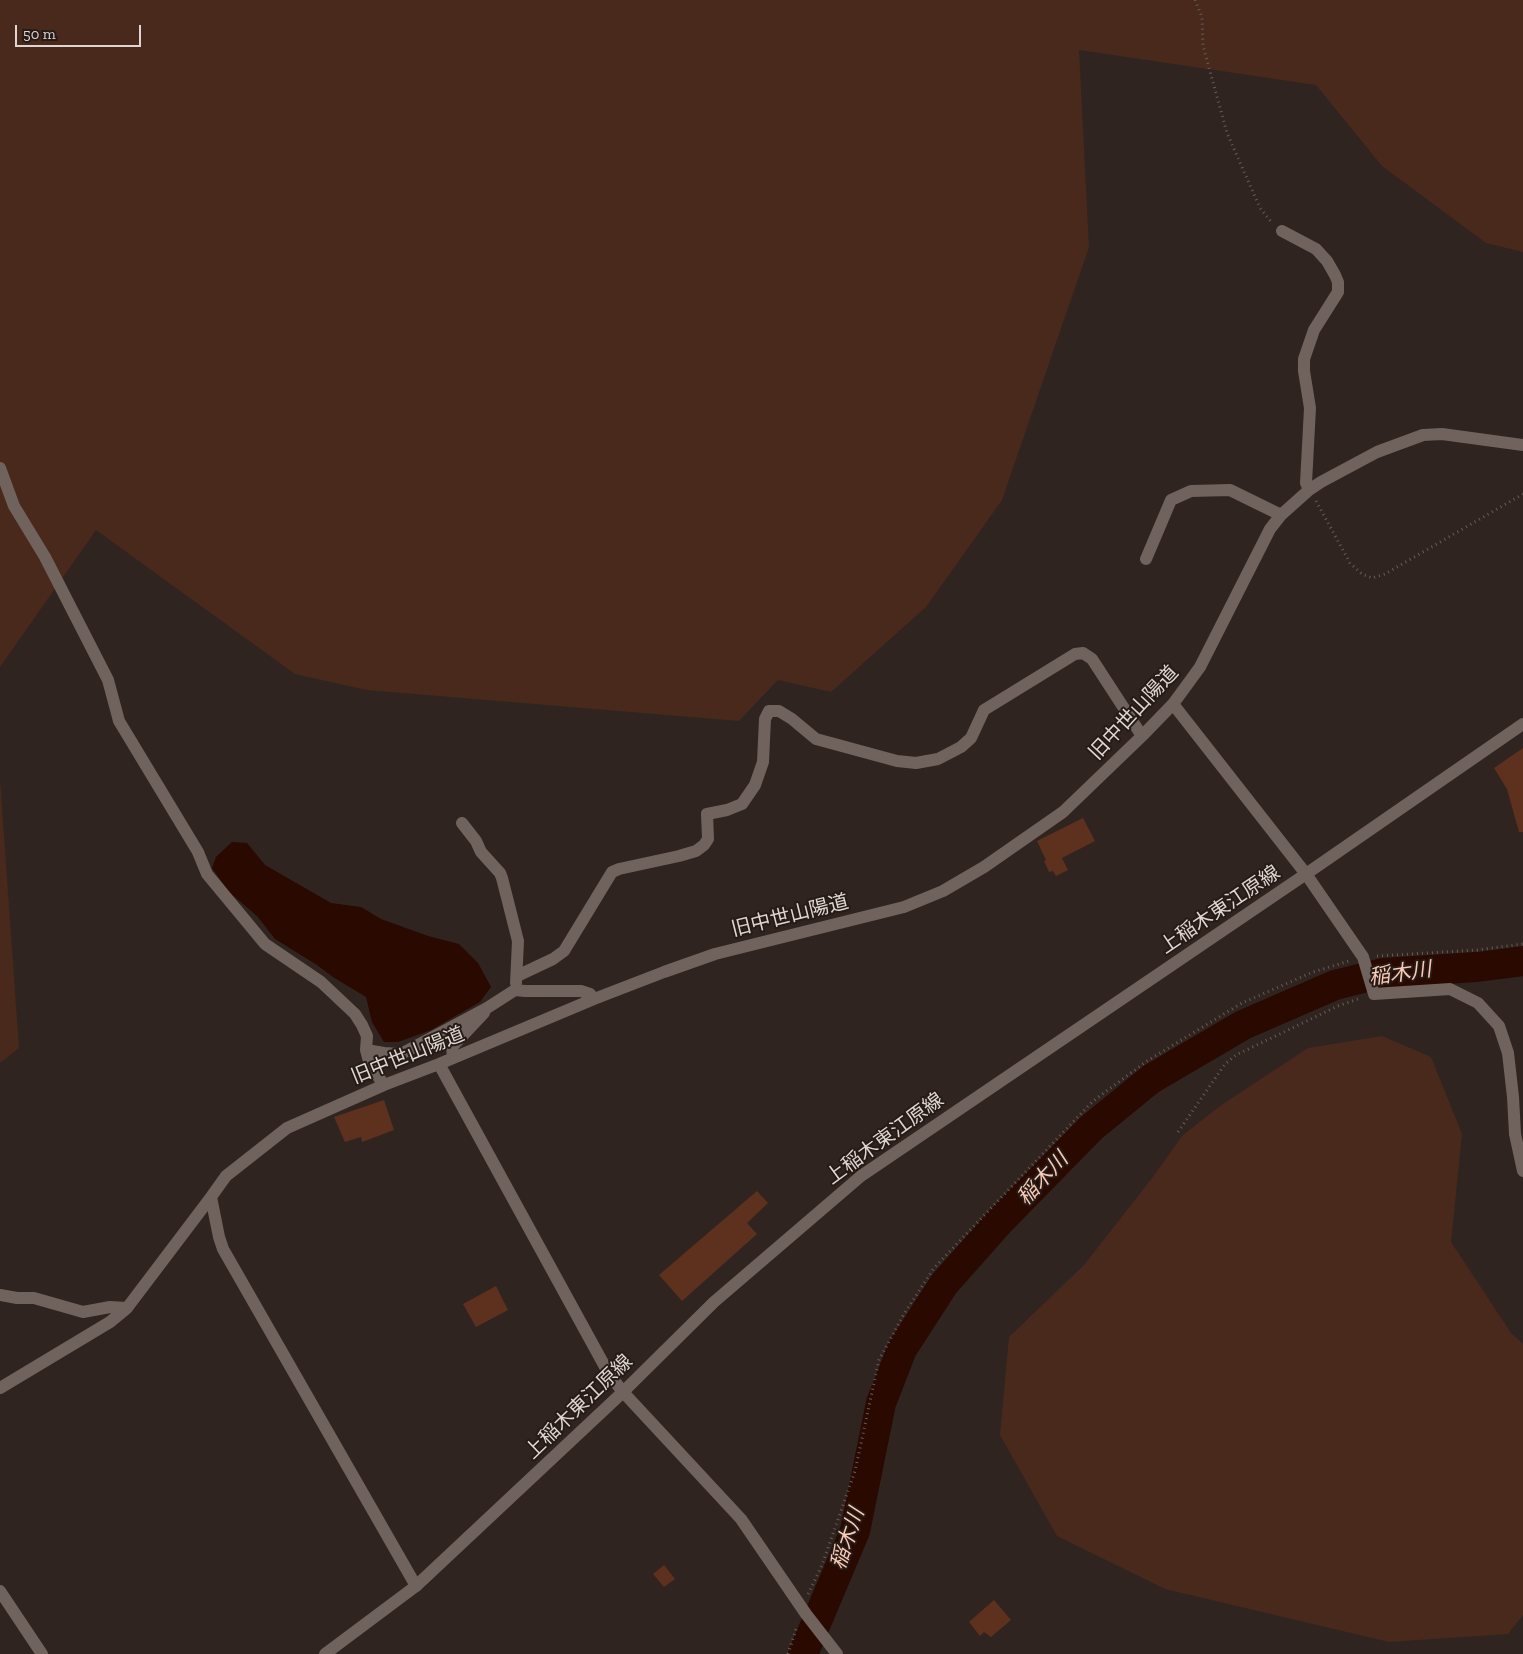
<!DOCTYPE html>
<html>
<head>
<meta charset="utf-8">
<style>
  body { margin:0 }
  #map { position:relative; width:1523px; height:1654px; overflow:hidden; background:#302420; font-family:"Zilla Slab",serif }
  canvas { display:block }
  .scale { position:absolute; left:15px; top:25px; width:126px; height:22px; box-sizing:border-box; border:2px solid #ded6d2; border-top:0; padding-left:6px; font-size:15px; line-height:18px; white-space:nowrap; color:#ded6d2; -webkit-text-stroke:4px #261b16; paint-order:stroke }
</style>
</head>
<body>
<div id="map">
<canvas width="1523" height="1654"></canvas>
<div class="scale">50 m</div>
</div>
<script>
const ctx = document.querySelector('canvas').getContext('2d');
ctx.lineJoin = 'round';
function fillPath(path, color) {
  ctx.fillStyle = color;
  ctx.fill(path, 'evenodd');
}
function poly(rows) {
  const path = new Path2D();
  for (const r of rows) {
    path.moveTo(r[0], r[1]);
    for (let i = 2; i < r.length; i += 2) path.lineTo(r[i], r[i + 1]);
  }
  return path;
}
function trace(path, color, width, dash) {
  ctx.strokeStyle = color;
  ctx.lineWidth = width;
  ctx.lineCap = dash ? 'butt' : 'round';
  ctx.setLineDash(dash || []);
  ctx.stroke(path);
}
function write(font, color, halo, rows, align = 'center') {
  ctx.font = font + ' "Zilla Slab","Noto Sans JP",serif';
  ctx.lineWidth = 4;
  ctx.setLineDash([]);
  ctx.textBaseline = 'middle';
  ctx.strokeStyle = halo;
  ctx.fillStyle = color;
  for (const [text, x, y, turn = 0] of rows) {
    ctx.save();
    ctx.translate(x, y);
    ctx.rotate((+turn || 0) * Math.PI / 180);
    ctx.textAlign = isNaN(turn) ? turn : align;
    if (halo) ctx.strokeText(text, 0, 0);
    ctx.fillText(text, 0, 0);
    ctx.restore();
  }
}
fillPath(poly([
  [0,0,1523,0,1523,252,1486,243,1382,166,1316,85,1079,50,1089,247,1002,500,926,607,831,692,778,680,739,721,367,690,295,674,96,530,0,667],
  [0,780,19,1048,0,1063],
  [1382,1036,1431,1057,1462,1134,1451,1242,1511,1333,1523,1344,1523,1615,1508,1634,1389,1642,1165,1589,1057,1536,1000,1435,1009,1337,1084,1265,1152,1178,1183,1135,1220,1106,1308,1048]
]), '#49291c');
fillPath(poly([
  [232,842,247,843,265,865,331,903,361,907,381,919,428,936,459,944,478,963,491,987,480,1002,431,1030,398,1042,384,1042,372,1022,366,997,333,977,317,965,275,939,257,916,229,892,212,868,216,857]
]), '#290900');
trace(poly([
  [803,1654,855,1531,881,1403,902,1349,944,1284,999,1222,1091,1128,1151,1079,1243,1025,1335,985,1383,973,1477,967,1523,961]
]), '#290900', 30);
fillPath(poly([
  [1523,748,1523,832,1519,832,1507,789,1494,768],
  [1083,818,1095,841,1062,858,1068,870,1056,876,1053,871,1049,872,1044,861,1046,860,1037,841],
  [384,1100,394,1130,362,1142,361,1137,345,1142,334,1117],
  [757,1191,768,1203,747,1223,757,1234,682,1301,659,1275],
  [496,1286,508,1310,476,1327,463,1304],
  [664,1565,675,1579,664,1587,653,1574],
  [994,1600,1011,1620,991,1637,984,1632,980,1636,969,1622]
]), '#5e311e');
trace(poly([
  [1195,0,1202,17,1203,46,1227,133,1260,208,1272,223],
  [1316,501,1350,563,1362,574,1372,578,1385,574,1523,494],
  [1377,956,1477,950,1523,944],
  [1178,1132,1225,1064,1236,1055,1338,1006,1361,998],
  [808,1594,822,1565,855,1471,879,1360,904,1314,934,1268,1093,1101,1147,1061,1242,1003,1313,972,1349,961],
  [788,1654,797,1626]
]), '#675c58', 3, [1, 4]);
trace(poly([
  [1282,231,1316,249,1327,261,1335,275,1338,282,1338,292,1314,330,1304,359,1304,371,1310,408,1306,483,1309,490],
  [0,468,14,506,45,557,108,680,119,721,198,852,207,874,265,944,321,982,355,1014,362,1025,367,1036,366,1050,370,1065,384,1085],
  [1146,559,1171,500,1191,491,1230,490,1281,515],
  [1173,704,1306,874,1363,957,1374,994,1450,989,1478,1003,1499,1026,1508,1053,1513,1097,1515,1134,1523,1171],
  [462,823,476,841,481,852,500,873,502,878,518,941,516,983],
  [517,976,553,959,564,951,612,872,619,869,679,856,696,851,704,845,708,839,707,814,727,810,742,804,755,785,763,762,765,719,769,711,779,711,792,719,816,739,897,761,916,763,938,759,961,747,971,738,984,710,1075,654,1083,653,1092,659,1142,736],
  [366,1050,384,1053,401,1054,487,1008,515,990,525,991,581,991,590,994,594,999],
  [453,1058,452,1047,484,1013],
  [439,1064,609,1374,623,1392,741,1519,806,1614,837,1654],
  [211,1197,219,1237,223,1249,416,1586],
  [0,1295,17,1298,34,1298,83,1312,110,1307,127,1308],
  [0,1388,110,1322,127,1308,211,1197,226,1176,287,1128,384,1085,439,1064,594,999,664,972,715,954,904,907,943,891,984,867,1063,812,1142,736,1173,704,1200,667,1270,529,1281,515,1309,490,1321,482,1377,452,1423,435,1442,434,1523,445],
  [0,1591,42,1654]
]), '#70625c', 12);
trace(poly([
  [325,1654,416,1586,623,1392,714,1302,861,1176,1306,874,1523,724]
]), '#70625c', 12);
write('20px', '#ded6d2', '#261b16', [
  ["旧中世山陽道",1134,713,-47],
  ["上稲木東江原線",1220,910,-34],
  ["旧中世山陽道",790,916,-14],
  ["旧中世山陽道",408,1056,-22],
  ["上稲木東江原線",885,1139,-36],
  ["上稲木東江原線",579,1407,-44]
]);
write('italic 21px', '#facab6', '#261b16', [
  ["稲木川",1400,974,-8],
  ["稲木川",1043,1179,-47],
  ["稲木川",848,1539,-71]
]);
</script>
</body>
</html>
